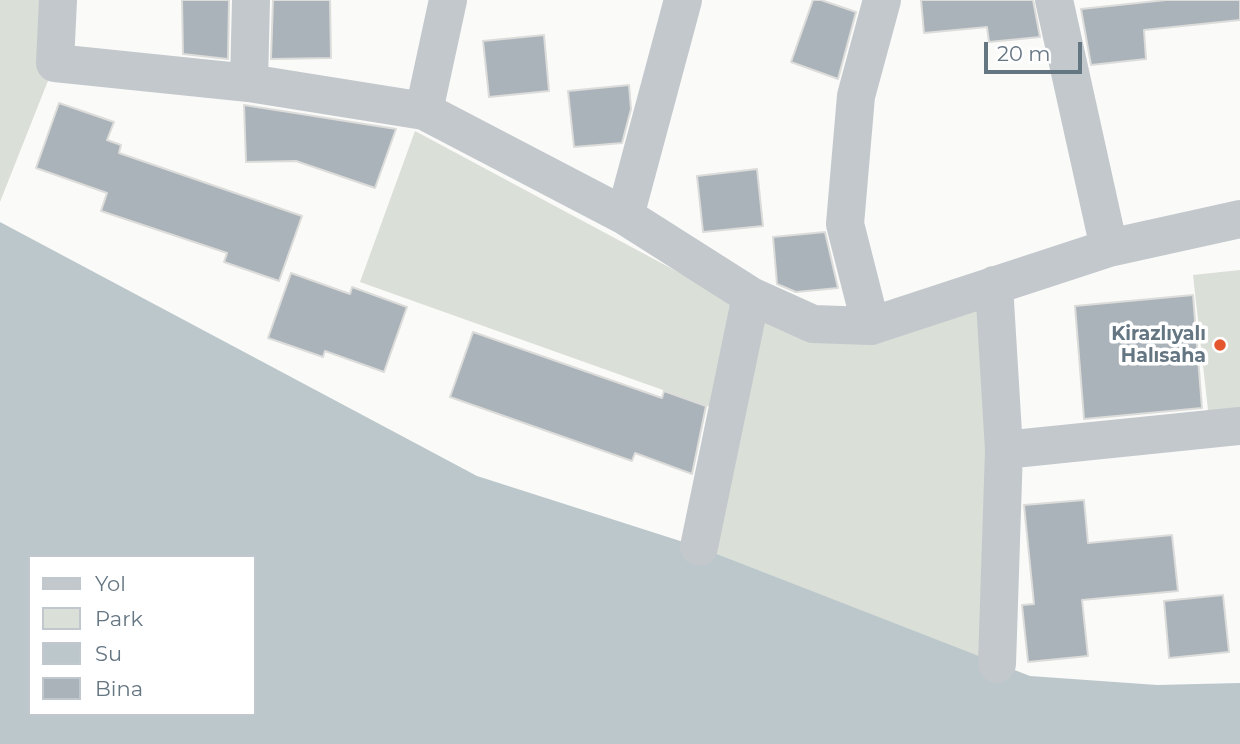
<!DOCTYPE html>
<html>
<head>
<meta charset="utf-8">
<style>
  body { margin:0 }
  #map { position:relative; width:1240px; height:744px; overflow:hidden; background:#fafaf8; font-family:Montserrat,sans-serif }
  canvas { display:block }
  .legend { position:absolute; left:28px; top:555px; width:228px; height:161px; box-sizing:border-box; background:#fff; border:2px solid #c1c8cd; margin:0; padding:9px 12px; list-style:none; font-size:21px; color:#657683 }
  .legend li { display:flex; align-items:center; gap:14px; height:35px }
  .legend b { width:35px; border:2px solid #c1c8cd }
  .scale { position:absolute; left:984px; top:42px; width:98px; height:32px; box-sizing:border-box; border:4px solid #657683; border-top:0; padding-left:9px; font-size:21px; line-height:24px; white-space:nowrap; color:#657683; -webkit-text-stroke:5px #fff; paint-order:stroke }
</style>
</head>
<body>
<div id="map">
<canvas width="1240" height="744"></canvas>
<ul class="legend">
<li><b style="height:9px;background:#c3c8cc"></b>Yol</li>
<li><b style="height:19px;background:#dadfd7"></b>Park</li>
<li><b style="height:19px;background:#bbc7cb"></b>Su</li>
<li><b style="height:19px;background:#aab3b9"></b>Bina</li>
</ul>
<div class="scale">20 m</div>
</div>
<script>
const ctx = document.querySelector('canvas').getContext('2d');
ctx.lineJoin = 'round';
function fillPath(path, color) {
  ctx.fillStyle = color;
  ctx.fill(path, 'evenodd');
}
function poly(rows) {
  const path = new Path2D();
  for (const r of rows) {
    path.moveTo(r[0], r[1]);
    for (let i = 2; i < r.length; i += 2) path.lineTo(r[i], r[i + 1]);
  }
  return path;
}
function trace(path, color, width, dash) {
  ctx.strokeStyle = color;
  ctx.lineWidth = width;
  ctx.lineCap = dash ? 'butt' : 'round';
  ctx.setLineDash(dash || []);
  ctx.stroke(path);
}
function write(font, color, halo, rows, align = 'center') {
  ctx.font = font + ' Montserrat,sans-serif';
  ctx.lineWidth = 7;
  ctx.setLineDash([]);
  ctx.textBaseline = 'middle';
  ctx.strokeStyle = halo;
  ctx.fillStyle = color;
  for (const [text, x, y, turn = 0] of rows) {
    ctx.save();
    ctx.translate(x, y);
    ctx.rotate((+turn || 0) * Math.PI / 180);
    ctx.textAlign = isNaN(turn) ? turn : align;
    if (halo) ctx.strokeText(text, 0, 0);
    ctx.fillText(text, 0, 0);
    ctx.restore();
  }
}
fillPath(poly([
  [0,0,58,0,55,63,0,202],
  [415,131,734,302,719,410,360,282],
  [1240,270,1240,415,1209,419,1193,275],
  [994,285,997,664,699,547,751,296,813,324]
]), '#dadfd7');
fillPath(poly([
  [0,222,477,476,699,547,1030,676,1157,685,1240,683,1240,744,0,744],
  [30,557,254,557,254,714,30,714]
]), '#bbc7cb');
const building = poly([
  [182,0,229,0,228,59,183,54,182,0],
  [273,0,330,0,331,58,271,59,273,0],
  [813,0,821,0,856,12,838,79,791,62,813,0],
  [921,0,1033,0,1040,37,989,42,987,27,924,33,921,0],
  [1166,0,1240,0,1240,20,1144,30,1146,59,1091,65,1081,9,1166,0],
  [544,35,549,91,489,97,483,41,544,35],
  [629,85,631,109,622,143,574,147,568,91,629,85],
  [59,103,114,122,107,140,121,145,119,153,302,216,279,281,224,262,227,253,101,211,107,193,36,168,59,103],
  [244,105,396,129,375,188,296,161,246,162,244,105],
  [757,169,763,226,703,232,697,176,757,169],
  [825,232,838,288,796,292,777,284,773,237,825,232],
  [291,273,350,294,352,287,407,307,384,372,325,351,323,357,268,338,291,273],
  [1193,295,1202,408,1084,419,1075,306,1193,295],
  [473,332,662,398,664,391,706,406,692,474,635,453,632,461,450,397,473,332],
  [1084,500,1088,543,1172,535,1178,591,1082,600,1088,656,1028,662,1022,605,1034,604,1024,505,1084,500],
  [1223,595,1229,652,1169,658,1164,601,1223,595]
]);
fillPath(building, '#aab3b9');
trace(building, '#dcdcda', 2);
trace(poly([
  [58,0,55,63,249,83,424,111,625,216,751,296,813,324,871,326,1109,248,1240,219],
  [1054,0,1109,248],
  [249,83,251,0],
  [424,111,448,0],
  [625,216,683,0],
  [994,285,1004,450,997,664],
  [871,326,845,224,856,96,882,0],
  [1004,450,1240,426],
  [699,547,751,296]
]), '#c3c8cc', 38);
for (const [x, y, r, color] of [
  [1220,345,7,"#e4572e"]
]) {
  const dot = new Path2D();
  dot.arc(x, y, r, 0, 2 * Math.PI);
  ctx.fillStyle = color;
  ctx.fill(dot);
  trace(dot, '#fff', 2.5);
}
write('bold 19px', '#657683', '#fff', [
  ["Kirazlıyalı",1206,334],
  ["Halısaha",1206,356]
], 'right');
</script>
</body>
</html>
